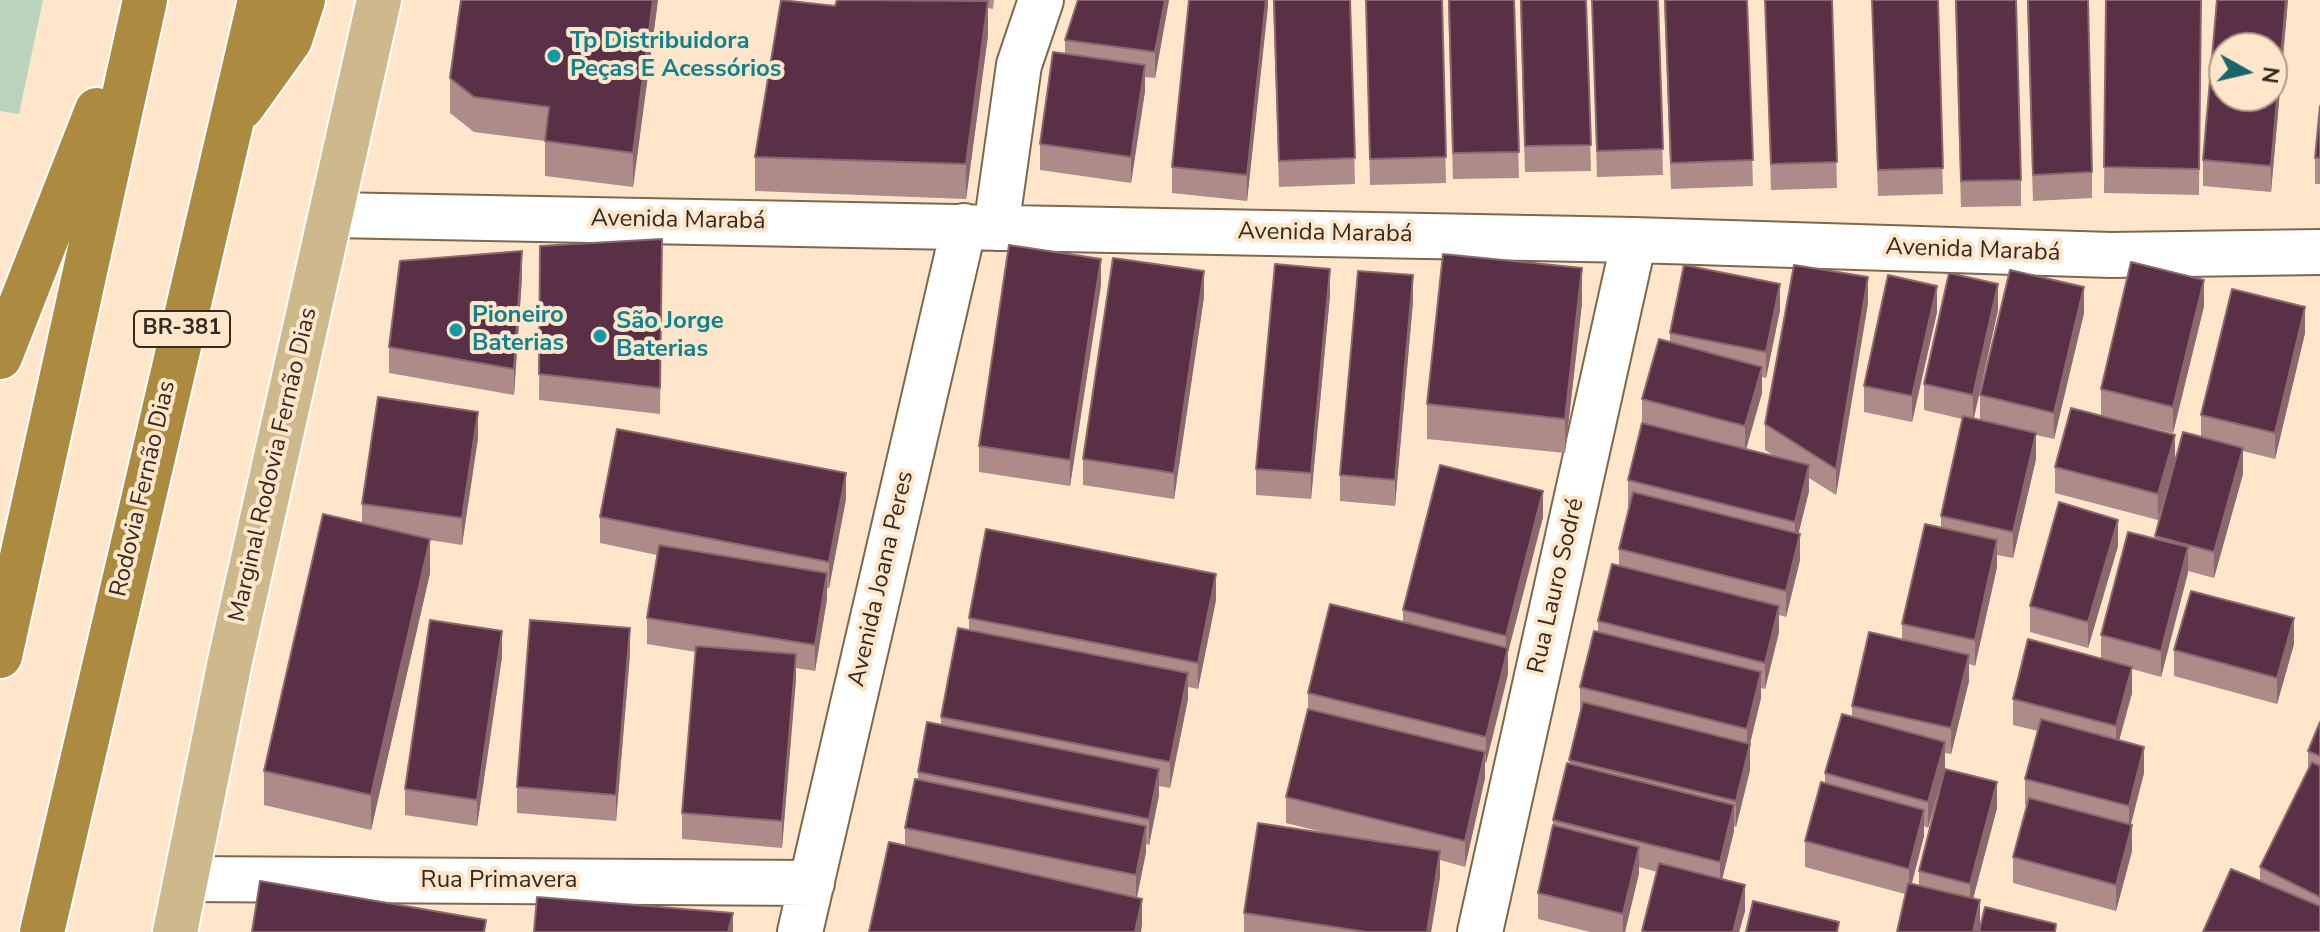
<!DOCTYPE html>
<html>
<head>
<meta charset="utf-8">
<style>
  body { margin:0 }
  #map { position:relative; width:2320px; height:932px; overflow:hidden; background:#ffe6ca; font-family:"Nunito Sans",sans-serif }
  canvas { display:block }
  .north { position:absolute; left:2208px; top:32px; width:80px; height:80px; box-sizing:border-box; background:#ffe6ca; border:2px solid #ad9b86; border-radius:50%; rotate:98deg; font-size:22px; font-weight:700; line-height:32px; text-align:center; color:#332a20 }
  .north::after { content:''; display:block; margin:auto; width:28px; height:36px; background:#17666a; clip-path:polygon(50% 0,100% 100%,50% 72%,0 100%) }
</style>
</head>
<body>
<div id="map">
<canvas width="2320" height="932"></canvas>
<div class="north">N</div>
</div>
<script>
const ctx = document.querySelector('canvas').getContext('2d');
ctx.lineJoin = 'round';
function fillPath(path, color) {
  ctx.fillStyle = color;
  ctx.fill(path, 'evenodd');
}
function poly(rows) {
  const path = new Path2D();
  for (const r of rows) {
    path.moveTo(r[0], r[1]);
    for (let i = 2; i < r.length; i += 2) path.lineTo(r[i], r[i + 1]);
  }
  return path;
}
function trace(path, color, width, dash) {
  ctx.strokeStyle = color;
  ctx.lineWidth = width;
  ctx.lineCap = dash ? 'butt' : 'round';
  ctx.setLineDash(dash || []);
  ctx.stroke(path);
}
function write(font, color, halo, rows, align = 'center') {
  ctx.font = font + ' "Nunito Sans",sans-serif';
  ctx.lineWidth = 8;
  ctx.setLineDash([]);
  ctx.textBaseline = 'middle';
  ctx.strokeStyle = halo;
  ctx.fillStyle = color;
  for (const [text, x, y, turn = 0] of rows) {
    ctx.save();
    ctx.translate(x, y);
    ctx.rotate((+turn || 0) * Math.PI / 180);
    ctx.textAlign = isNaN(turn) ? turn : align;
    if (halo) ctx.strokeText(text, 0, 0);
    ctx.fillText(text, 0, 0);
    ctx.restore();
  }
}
fillPath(poly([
  [0,0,43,0,19,114,0,111]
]), '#b9d3bc');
const minor = poly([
  [331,215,1634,240,2111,255,2320,252],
  [996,228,1019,65,1041,0],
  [186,879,812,883],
  [800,932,964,226],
  [1480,932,1634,240]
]);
const major = poly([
  [175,932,230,661,379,0]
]);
const highway = poly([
  [242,107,290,40,303,0],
  [0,357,97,110],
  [0,656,145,0],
  [42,932,260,0]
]);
trace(minor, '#7d684f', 48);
trace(major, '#fff', 48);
trace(highway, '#fff', 48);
trace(minor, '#fff', 44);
trace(major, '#cdb98c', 44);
trace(highway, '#ac8a40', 44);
fillPath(poly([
  [461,0,658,0,633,187,545,176,545,141,474,132,450,113,450,78],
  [837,0,994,0,993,9,988,8,988,35,966,199,755,191,755,157],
  [1169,0,1155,78,1145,77,1145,91,1131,183,1040,170,1040,144,1065,53,1065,40],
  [1268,0,1247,201,1172,193,1172,167],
  [1273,0,1350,0,1355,184,1279,187],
  [1366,0,1442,0,1446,183,1370,185],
  [1448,0,1514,0,1519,178,1453,179],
  [1520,0,1586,0,1591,171,1525,172],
  [1592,0,1658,0,1663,175,1597,177],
  [1664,0,1747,0,1753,186,1671,189],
  [1765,0,1832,0,1837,188,1771,190],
  [1872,0,1938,0,1943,194,1878,196],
  [1955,0,2021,180,2021,206,1961,207],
  [2027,0,2092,172,2092,198,2033,201],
  [2106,0,2201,0,2199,195,2104,193],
  [2217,0,2288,0,2271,192,2203,186,2203,160],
  [2320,106,2320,184,2315,184,2315,158],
  [662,239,660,414,539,400,540,246],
  [522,277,514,395,389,373,389,347],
  [1101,285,1070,486,979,472,979,446],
  [1330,295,1311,499,1256,495,1256,469],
  [1204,297,1174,499,1083,485,1083,459],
  [1413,301,1395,506,1340,501,1340,475],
  [1582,303,1565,453,1427,439,1427,404],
  [1868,303,1836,495,1809,478,1809,491,1798,534,1800,560,1786,617,1779,615,1779,632,1765,689,1761,688,1761,698,1750,744,1750,770,1736,827,1734,826,1734,831,1722,879,1745,911,1739,932,1642,932,1657,872,1639,867,1639,873,1625,932,1590,932,1538,919,1538,893,1553,826,1553,820,1569,764,1580,713,1580,687,1598,632,1598,621,1619,566,1619,549,1630,506,1628,506,1628,480,1642,423,1642,399,1670,342,1670,333,1780,310,1766,378,1762,377,1762,393,1746,450,1776,457,1765,450,1765,424],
  [2204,306,2173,433,2101,415,2101,389],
  [1998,310,1974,418,1980,420,1980,395,2084,313,2054,439,2036,435,2036,459,2013,558,1997,555,1997,567,1975,666,1969,664,1969,681,1951,754,1945,753,1945,768,1928,828,1924,826,1924,836,1911,884,1919,886,1919,871,1997,808,1973,899,1980,925,2056,932,1897,932,1905,894,1805,867,1805,841,1825,783,1825,773,1852,717,1852,706,1902,640,1902,624,1941,527,1941,516,1962,419,1924,410,1924,384],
  [1937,312,1912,422,1864,412,1864,386],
  [2305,333,2275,459,2243,451,2243,474,2214,578,2188,571,2161,677,2132,669,2132,693,2119,740,2144,773,2130,825,2132,851,2116,911,2013,883,2013,857,2027,806,2025,805,2025,779,2038,731,2013,725,2013,699,2101,659,2101,635,2155,539,2155,536,2201,437,2201,415],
  [478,438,462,545,430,540,430,573,371,830,264,805,264,771,362,523,362,504],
  [2175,461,2158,520,2055,493,2055,467],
  [846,499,829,588,827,588,827,599,815,671,796,668,782,848,682,839,682,813,696,652,647,644,647,618,657,555,600,543,600,517],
  [1543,517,1508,652,1508,674,1486,763,1485,762,1485,778,1465,867,1440,860,1440,877,1431,932,1244,932,1244,913,1334,835,1286,823,1286,797,1308,709,1308,693,1403,622,1403,610],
  [2118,546,2088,648,2030,632,2030,606],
  [1216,600,1198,689,1188,687,1188,699,1170,788,1159,786,1159,795,1149,845,1146,844,1146,852,1137,898,1142,925,905,846,905,828,918,780,918,772,941,725,941,717,969,630,969,618],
  [2294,644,2277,704,2174,676,2174,650],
  [630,654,616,821,517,813,517,787],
  [502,657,477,826,405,815,405,789],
  [2320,722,2320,932,2260,881,2260,867,2308,769,2308,751]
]), '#ac8b88');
fillPath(poly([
  [653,0,658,0,633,187,633,153],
  [1165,0,1169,0,1155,78,1155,52],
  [1266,0,1268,0,1268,7,1247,201,1247,175],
  [2286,0,2288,0,2271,192,2271,166],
  [988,1,988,35,966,199,966,164],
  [1145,65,1145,91,1131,183,1131,157],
  [522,251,522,277,514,395,514,369],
  [1101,259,1101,285,1070,486,1070,460],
  [1582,268,1582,303,1565,453,1565,419],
  [1330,269,1330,295,1311,499,1311,473],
  [1204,271,1204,297,1174,499,1174,473],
  [1413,275,1413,301,1395,506,1395,480],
  [1868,277,1868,303,1836,495,1836,469],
  [2204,280,2204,306,2173,433,2173,407],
  [1780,284,1780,310,1766,378,1766,352],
  [1998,284,1998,310,1973,421,1973,395],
  [1937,286,1937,312,1912,422,1912,396],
  [2084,287,2084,313,2054,439,2054,413],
  [2305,307,2305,333,2275,459,2275,433],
  [1762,367,1762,393,1745,452,1745,426],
  [478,412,478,438,462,545,462,518],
  [2036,433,2036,459,2013,558,2013,532],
  [2175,435,2175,461,2158,520,2158,494],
  [2243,448,2243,474,2214,578,2214,552],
  [1809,465,1809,491,1795,548,1795,522],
  [846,473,846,499,829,588,829,562],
  [1543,491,1543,517,1508,652,1508,674,1486,763,1486,737,1506,658,1506,636],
  [2118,520,2118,546,2088,648,2088,622],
  [1800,534,1800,560,1786,617,1786,591],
  [430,539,430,573,371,830,371,795],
  [1997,540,1997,567,1975,666,1975,640],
  [2188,547,2188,573,2161,677,2161,651],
  [827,573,827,599,815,671,815,645],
  [1216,574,1216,600,1198,689,1198,663],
  [1779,606,1779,632,1765,689,1765,663],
  [2294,618,2294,644,2277,704,2277,678],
  [630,628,630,654,616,821,616,795],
  [502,631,502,657,477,826,477,800],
  [796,654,796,680,782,848,782,821],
  [1969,655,1969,681,1951,754,1951,728],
  [2132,667,2132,693,2116,752,2116,726],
  [1761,672,1761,698,1747,755,1747,729],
  [1188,673,1188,699,1170,788,1170,762],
  [1945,742,1945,768,1928,828,1928,802],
  [1750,744,1750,770,1736,827,1736,801],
  [2144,747,2144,773,2129,832,2129,806],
  [1485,752,1485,778,1465,867,1465,841],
  [1159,769,1159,795,1149,845,1149,819],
  [1997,782,1997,808,1970,910,1970,884],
  [1734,805,1734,831,1720,888,1720,862],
  [1924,810,1924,836,1909,895,1909,869],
  [2132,825,2132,851,2116,911,2116,885],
  [1146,826,1146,852,1136,901,1136,875],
  [1639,847,1639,873,1625,932,1623,932,1623,914],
  [1440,851,1440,877,1431,932,1427,932],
  [1745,885,1745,911,1739,932,1733,932],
  [1142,899,1142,925,1141,932,1135,932],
  [1980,900,1980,926,1979,932,1973,932],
  [733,913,733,932,728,932]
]), '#8b676e');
const building = poly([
  [461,0,653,0,633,153,545,141,549,107,474,97,450,78,461,0],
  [781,0,835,6,837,0,988,1,966,164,755,157,781,0],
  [1078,0,1165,0,1155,52,1065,40,1078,0],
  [1189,0,1266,0,1247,175,1172,167,1189,0],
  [1274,0,1350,0,1355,158,1279,161,1274,0],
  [1366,0,1442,0,1446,157,1370,159,1366,0],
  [1449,0,1514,0,1519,152,1453,153,1449,0],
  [1521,0,1586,0,1591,145,1525,146,1521,0],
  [1592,0,1658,0,1663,149,1597,151,1592,0],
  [1665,0,1747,0,1753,160,1671,163,1665,0],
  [1765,0,1832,0,1837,162,1771,164,1765,0],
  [1872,0,1938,0,1943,168,1878,170,1872,0],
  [1956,0,2016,0,2021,180,1961,181,1956,0],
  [2028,0,2088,0,2092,172,2033,175,2028,0],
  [2106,0,2201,0,2199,169,2104,167,2106,0],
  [2217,0,2286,0,2271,166,2203,160,2217,0],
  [2224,48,2272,48,2272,96,2224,96,2224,48],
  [1053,52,1145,65,1131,157,1040,144,1053,52],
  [2320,106,2320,158,2315,158,2320,106],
  [662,239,660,388,539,374,540,246,662,239],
  [1009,245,1101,259,1070,460,979,446,1009,245],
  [522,251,514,369,389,347,400,261,522,251],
  [1443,254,1582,268,1565,419,1427,404,1443,254],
  [1113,258,1204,271,1174,473,1083,459,1113,258],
  [2131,262,2204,280,2173,407,2101,389,2131,262],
  [1275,264,1330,269,1311,473,1256,469,1275,264],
  [1684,265,1780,284,1766,352,1670,333,1684,265],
  [1794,265,1868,277,1836,469,1765,424,1794,265],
  [2010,270,2084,287,2054,413,1980,395,2010,270],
  [1358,271,1413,275,1395,480,1340,475,1358,271],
  [1949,273,1998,284,1973,395,1924,384,1949,273],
  [1888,275,1937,286,1912,396,1864,386,1888,275],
  [2232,289,2305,307,2275,433,2201,415,2232,289],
  [1659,339,1762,367,1745,426,1642,399,1659,339],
  [378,397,478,412,462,518,362,504,378,397],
  [2071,408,2175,435,2158,494,2055,467,2071,408],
  [1963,416,2036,433,2013,532,1941,516,1963,416],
  [1642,423,1809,465,1795,522,1628,480,1642,423],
  [617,429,846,473,829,562,600,517,617,429],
  [2183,432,2243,448,2214,552,2155,536,2183,432],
  [1440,465,1543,491,1506,636,1403,610,1440,465],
  [1633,492,1800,534,1786,591,1619,549,1633,492],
  [2059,502,2118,520,2088,622,2030,606,2059,502],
  [323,514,430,539,371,795,264,771,323,514],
  [1925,524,1997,540,1975,640,1902,624,1925,524],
  [986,529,1216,574,1198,663,969,618,986,529],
  [2128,532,2188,547,2161,651,2101,635,2128,532],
  [659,545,827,573,815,645,647,618,659,545],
  [1612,564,1779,606,1765,663,1598,621,1612,564],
  [2191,591,2294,618,2277,678,2174,650,2191,591],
  [1330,604,1508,648,1486,737,1308,693,1330,604],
  [430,620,502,631,477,800,405,789,430,620],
  [530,620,630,628,616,795,517,787,530,620],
  [958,628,1188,673,1170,762,941,717,958,628],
  [1594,631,1761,672,1747,729,1580,687,1594,631],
  [1869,632,1969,655,1951,728,1852,706,1869,632],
  [2028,639,2132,667,2116,726,2013,699,2028,639],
  [696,646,796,654,782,821,682,813,696,646],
  [1583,702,1750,744,1736,801,1569,760,1583,702],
  [1308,709,1485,752,1465,841,1286,797,1308,709],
  [1842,714,1945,742,1928,802,1825,773,1842,714],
  [2041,719,2144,747,2129,806,2025,779,2041,719],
  [927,722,1159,769,1149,819,918,772,927,722],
  [2320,722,2320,756,2308,751,2320,722],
  [2312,762,2320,766,2320,897,2260,867,2312,762],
  [1567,763,1734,805,1720,862,1553,820,1567,763],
  [1945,769,1997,782,1970,884,1919,871,1945,769],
  [915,779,1146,826,1136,875,905,828,915,779],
  [1821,782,1924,810,1909,869,1805,841,1821,782],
  [2029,798,2132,825,2116,885,2013,857,2029,798],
  [1258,823,1440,851,1427,932,1367,932,1244,913,1258,823],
  [1553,825,1639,847,1623,914,1538,893,1553,825],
  [889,842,1142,899,1135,932,869,932,889,842],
  [1659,863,1745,885,1733,932,1647,932,1642,931,1659,863],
  [2231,869,2320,906,2320,932,2203,932,2231,869],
  [260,881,486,920,484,932,252,932,260,881],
  [1908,883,1980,900,1973,932,1897,932,1908,883],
  [537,897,733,913,728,932,534,932,537,897],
  [1753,901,1839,922,1837,932,1746,932,1753,901],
  [1985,907,2056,924,2055,932,1979,932,1985,907]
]);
fillPath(building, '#593046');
trace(building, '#8b676e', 2);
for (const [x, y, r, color] of [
  [554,56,8,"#0f9aa8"],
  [456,330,8,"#0f9aa8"],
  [600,336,8,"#0f9aa8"]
]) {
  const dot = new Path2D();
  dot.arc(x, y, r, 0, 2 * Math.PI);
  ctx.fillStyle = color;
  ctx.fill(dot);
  trace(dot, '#ffe6ca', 3);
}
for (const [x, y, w] of [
  [182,329,96]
]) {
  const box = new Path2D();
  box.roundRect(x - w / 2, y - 18, w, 36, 6);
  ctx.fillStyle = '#ffe6ca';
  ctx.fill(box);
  trace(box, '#332a20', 2);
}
write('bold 22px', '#332a20', null, [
  ["BR-381",182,329]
]);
write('bold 24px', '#0d838f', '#ffe6ca', [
  ["Tp Distribuidora",570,42],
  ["Peças E Acessórios",570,70],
  ["Pioneiro",472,316],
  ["Baterias",472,344],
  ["São Jorge",616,322],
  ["Baterias",616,350]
], 'left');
write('24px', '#332a20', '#ffe6ca', [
  ["Avenida Marabá",678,221,1],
  ["Avenida Marabá",1325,234,1],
  ["Avenida Marabá",1973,251,2],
  ["Marginal Rodovia Fernão Dias",274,465,-77],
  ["Rodovia Fernão Dias",144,489,-77],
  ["Avenida Joana Peres",882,579,-77],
  ["Rua Lauro Sodré",1557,586,-77],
  ["Rua Primavera",499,881]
]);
</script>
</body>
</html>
